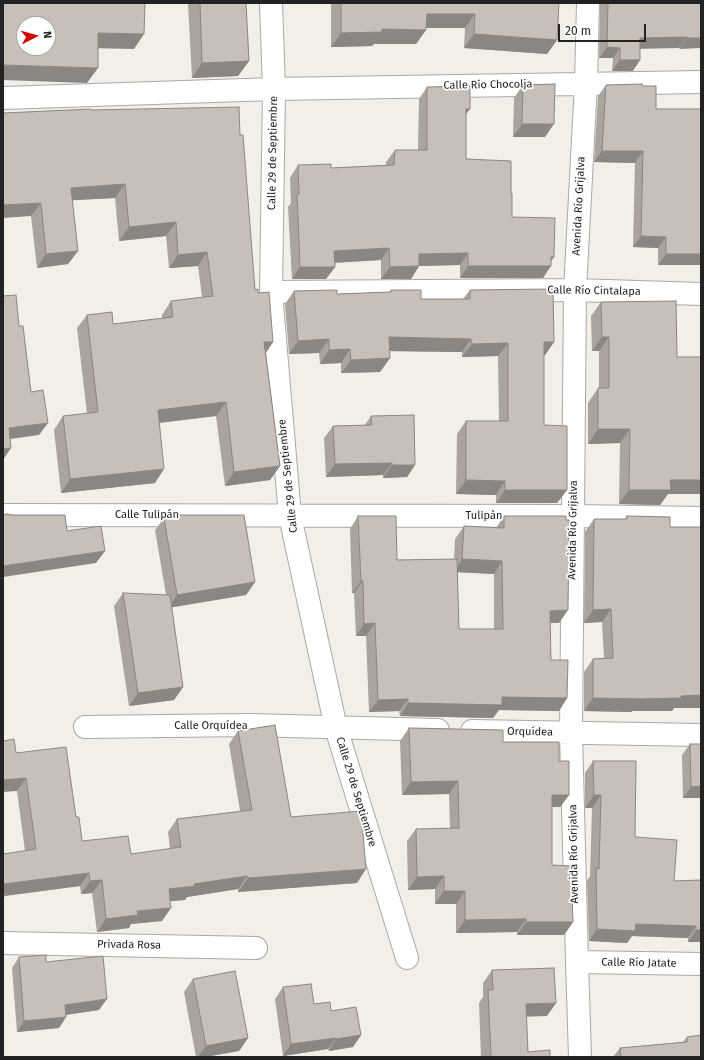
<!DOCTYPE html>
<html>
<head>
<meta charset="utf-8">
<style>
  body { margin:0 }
  #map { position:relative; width:704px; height:1060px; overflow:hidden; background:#f2efe9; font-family:"Fira Sans",sans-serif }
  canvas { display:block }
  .frame { position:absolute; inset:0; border:4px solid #222; pointer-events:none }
  .north { position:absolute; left:16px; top:16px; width:40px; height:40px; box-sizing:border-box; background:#fff; border:1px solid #a7a7a7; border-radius:50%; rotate:84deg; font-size:11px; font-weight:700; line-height:16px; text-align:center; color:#222 }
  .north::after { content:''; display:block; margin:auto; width:14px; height:18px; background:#d40000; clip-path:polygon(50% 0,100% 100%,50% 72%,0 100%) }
  .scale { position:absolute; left:558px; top:24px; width:88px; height:18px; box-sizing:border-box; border:2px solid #222; border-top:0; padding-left:5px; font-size:12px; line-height:14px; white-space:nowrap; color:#222; -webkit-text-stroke:3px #fff; paint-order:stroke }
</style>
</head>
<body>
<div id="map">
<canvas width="704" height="1060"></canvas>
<div class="frame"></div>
<div class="north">N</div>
<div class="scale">20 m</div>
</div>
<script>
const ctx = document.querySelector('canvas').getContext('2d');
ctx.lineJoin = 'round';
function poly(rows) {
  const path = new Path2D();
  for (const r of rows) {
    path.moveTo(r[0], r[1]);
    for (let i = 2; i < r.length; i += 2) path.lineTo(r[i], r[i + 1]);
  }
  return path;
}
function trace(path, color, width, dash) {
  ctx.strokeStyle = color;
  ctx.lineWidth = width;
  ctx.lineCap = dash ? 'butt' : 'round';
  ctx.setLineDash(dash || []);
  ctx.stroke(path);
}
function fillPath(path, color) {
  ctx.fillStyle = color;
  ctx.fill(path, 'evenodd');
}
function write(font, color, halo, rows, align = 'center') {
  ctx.font = font + ' "Fira Sans",sans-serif';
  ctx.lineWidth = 3.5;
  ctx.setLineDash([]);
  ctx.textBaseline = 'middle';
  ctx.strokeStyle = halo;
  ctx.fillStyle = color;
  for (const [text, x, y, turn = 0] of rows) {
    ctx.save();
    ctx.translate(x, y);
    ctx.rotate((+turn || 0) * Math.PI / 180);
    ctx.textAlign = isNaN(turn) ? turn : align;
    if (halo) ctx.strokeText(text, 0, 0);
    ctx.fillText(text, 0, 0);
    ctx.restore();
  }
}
const minor = poly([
  [271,3,274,89,271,292,290,516,336,728,407,958],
  [3,98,274,89,701,82],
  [271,292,575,290,701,294],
  [3,515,573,516,701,518],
  [85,727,250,725,438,730],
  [472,731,701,735],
  [3,943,256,948],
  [577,962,701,964],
  [580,1057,577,962,571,733,575,290,586,83,588,3]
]);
trace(minor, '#a9a9a9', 24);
trace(minor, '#fff', 22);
fillPath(poly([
  [188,3,246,3,249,61,238,76,192,78],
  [331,3,552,3,557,40,547,54,464,48,465,28,426,28,426,30,416,44,374,44,372,46,331,47],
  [600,3,701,3,701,48,640,48,633,71,612,71,613,58,599,58],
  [523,85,545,137,513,137,514,98],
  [606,85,642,86,656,109,701,109,701,265,658,265,658,248,633,247,635,163,594,162,598,96],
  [427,87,470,109,466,114,466,159,511,193,512,217,551,261,543,278,460,278,460,265,419,266,411,279,381,279,381,260,335,263,335,267,326,279,292,279,288,207,291,203,290,178,298,165,331,168,386,165,386,162,395,150,418,150,419,99],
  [91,110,240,135,255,290,258,293,273,342,266,353,280,466,270,480,225,486,216,416,159,423,155,483,61,493,54,430,63,416,87,414,77,328,87,315,113,324,162,318,162,315,171,301,202,297,198,266,169,268,166,236,119,241,115,198,72,200,78,251,68,264,37,268,31,216],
  [391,290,421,299,463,299,470,290,554,342,545,355,544,355,544,425,567,490,557,503,496,503,496,495,456,494,457,434,466,421,499,421,498,356,462,357,462,352,390,351,390,358,380,372,341,373,341,363,320,364,319,353,289,354,285,304,294,291,337,294,389,292],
  [601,302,668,494,660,505,619,504,620,443,588,444,588,403,598,388,599,388,599,351,592,351,591,316],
  [371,416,415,465,407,477,383,478,383,475,326,477,324,438,333,426,365,425],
  [358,516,397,560,454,559,455,539,464,526,496,528,504,516,559,623,550,623,551,660,567,698,559,711,499,710,493,718,400,716,399,711,369,712,366,636,356,636,354,593,352,593,350,529],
  [457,572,494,574,494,629,459,629],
  [627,516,670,527,701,527,701,708,674,708,672,711,632,711,632,712,584,711,584,672,593,659,604,658,602,622,584,623,585,532,594,519,625,519],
  [164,518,255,582,246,595,171,607,183,687,174,700,129,706,114,606,123,593,166,595,155,530],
  [409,728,503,742,559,761,569,795,560,807,552,807,552,865,573,922,564,935,517,935,517,932,456,933,456,904,435,904,435,889,408,890,407,841,416,829,450,828,449,794,402,795,400,741],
  [238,731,291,817,357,883,238,892,238,889,187,897,185,900,170,901,162,921,131,924,129,928,97,932,92,893,81,894,80,886,5,896,25,851,17,791,16,753,76,817,82,841,131,854,170,849,168,832,177,819,240,811,229,744],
  [690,744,701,798,683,798,682,755],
  [593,761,635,837,674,881,701,880,701,942,688,942,688,938,632,936,627,943,589,941,587,881,590,876,592,808,585,808,585,773],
  [19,957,46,962,99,1010,66,1015,66,1017,59,1028,17,1032,12,968],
  [492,970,547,1016,526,1016,528,1052,550,1057,481,1057,479,1003,483,997,483,983],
  [193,979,248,1038,239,1051,205,1057,196,1057,184,992],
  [283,987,314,1004,331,1011,361,1035,353,1047,329,1051,328,1049,283,1056,275,999],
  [687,1037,701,1057,613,1057,620,1048,683,1042]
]), '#aba49e');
fillPath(poly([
  [427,14,475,14,465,28,417,28],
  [382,29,426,30,416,44,374,44,372,46,331,47,341,33],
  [98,33,144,34,134,49,88,48],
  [474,34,557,40,547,54,464,48],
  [687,37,679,48,632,49,640,38],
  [687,38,701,38,701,48,679,49],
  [607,47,620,48,613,58,599,58],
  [620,60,640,60,633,71,612,71],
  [249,61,238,76,192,78,202,63],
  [3,65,98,68,87,83,3,80],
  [466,109,470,109,461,121],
  [522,124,554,124,545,137,513,137],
  [602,151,643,151,635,163,594,162],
  [125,184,115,198,61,201,71,188],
  [41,203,31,216,3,218,3,205],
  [176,222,166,236,119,241,129,227],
  [641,236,666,237,658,248,633,247],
  [389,248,381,260,326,263,334,251],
  [78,251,68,264,37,268,46,254],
  [207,252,198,266,169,268,178,255],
  [468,253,460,265,417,266,419,266,411,279,381,279,390,267,419,254],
  [666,254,701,254,701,265,658,265],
  [551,257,554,257,548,266,551,266,543,278,460,278,468,266],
  [300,267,335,267,326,279,292,279],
  [389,337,471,339,462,352,380,351],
  [602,337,609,337,599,351,592,351],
  [329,339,319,353,289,354,298,341],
  [264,342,273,342,264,355],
  [544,342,554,342,545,355,534,356],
  [508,343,498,356,462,357,472,344],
  [350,349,341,363,320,364,329,350],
  [390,358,380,372,341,373,351,360],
  [226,402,216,416,149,424,158,410],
  [48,423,39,435,3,440,9,428],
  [598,429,630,429,620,443,588,444],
  [11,448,3,460,3,449],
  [392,463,383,475,326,477,335,464],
  [392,465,415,465,407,477,383,478],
  [280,466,270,480,225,486,234,472],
  [164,469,155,483,61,493,70,479],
  [466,480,505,481,496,495,456,494],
  [670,480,701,480,701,494,668,494,660,505,619,504,629,490],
  [505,490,567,490,557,503,496,503],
  [105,551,96,563,3,577,3,566],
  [462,559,502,561,494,574,454,572],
  [361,581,363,581,354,593,352,593],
  [255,582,246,595,168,608,177,595],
  [611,609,602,622,584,623,593,610],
  [568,610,559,623,542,623,550,611],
  [375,623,366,636,356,636,364,624],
  [183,687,174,700,129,706,138,693],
  [701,695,701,708,674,708,672,711,632,711,632,712,584,711,593,698,641,699,681,696],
  [502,697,567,698,559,711,499,710,493,718,400,716,408,703],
  [408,699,399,711,369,712,378,700],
  [26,778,17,791,3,792,3,780],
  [458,781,449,794,402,795,411,782],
  [701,786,701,798,683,798,691,787],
  [552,795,569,795,560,807,543,807],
  [594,795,601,795,592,808,585,808],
  [366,869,357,883,238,892,248,878],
  [89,873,80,886,3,896,4,884],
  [247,876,238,889,187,897,185,900,159,902,169,889,194,884],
  [444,876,435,889,408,890,417,877],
  [102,880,92,893,81,894,90,881],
  [444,891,465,891,456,904,435,904],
  [171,908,162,921,131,924,129,928,97,932,106,919,137,911],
  [526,919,517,932,456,933,465,920],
  [526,922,573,922,564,935,517,935],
  [636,924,696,926,688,938,632,936,627,943,589,941,597,929],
  [696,930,701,930,701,942,688,942],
  [107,999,99,1010,57,1016,65,1005],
  [556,1003,547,1016,517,1017,526,1004],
  [66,1017,59,1028,17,1032,24,1021],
  [361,1035,353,1047,329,1051,336,1039],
  [248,1038,239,1051,205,1057,198,1057,206,1046],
  [336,1038,328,1049,283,1056,291,1044]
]), '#8b8681');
const building = poly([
  [3,3,145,3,144,34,98,33,98,68,3,65,3,3],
  [24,24,48,24,48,48,24,48,24,24],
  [200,3,246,3,249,61,202,63,200,3],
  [341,3,559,3,557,40,474,34,475,14,427,14,426,30,382,29,382,32,341,33,341,3],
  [608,3,701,3,701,38,687,38,687,37,640,38,640,60,620,60,620,48,607,47,608,3],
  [555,84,554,124,522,124,523,85,555,84],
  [642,84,642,86,656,86,656,109,701,109,701,254,666,254,666,237,641,236,643,151,602,151,606,85,642,84],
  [470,86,470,109,466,109,466,159,511,161,511,193,512,193,512,217,555,218,554,257,551,257,551,266,468,266,468,253,419,254,419,266,390,267,389,248,334,251,335,267,300,267,297,194,299,194,298,165,331,164,331,168,394,165,395,150,427,150,427,87,470,86],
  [239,107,240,135,243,135,255,290,258,289,258,293,269,292,273,342,264,342,280,466,234,472,226,402,158,410,164,469,70,479,63,416,98,412,87,315,112,312,113,324,173,317,171,301,213,296,207,252,178,255,176,222,129,227,125,184,71,188,78,251,46,254,41,203,3,205,3,113,91,109,91,110,239,107],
  [553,289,554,342,544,342,544,425,567,426,567,490,505,490,505,481,466,480,466,421,508,421,508,343,472,344,471,339,389,337,390,358,351,360,350,349,329,350,329,339,298,341,294,291,337,290,337,294,391,292,391,290,421,290,421,299,470,299,470,290,553,289],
  [16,295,19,326,23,326,31,392,43,390,48,423,9,428,11,448,3,449,3,296,16,295],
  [676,301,677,357,701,357,701,480,670,480,671,490,629,490,630,429,598,429,598,388,609,388,609,337,602,337,601,302,676,301],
  [414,415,415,465,392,465,392,463,335,464,333,426,372,425,371,416,414,415],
  [7,514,12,515,65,515,67,531,101,526,105,551,3,566,3,515,7,514],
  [178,515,244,515,255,582,177,595,164,518,178,515],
  [358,516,396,516,397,560,457,559,459,629,503,629,502,561,462,559,464,526,504,528,504,516,566,516,566,520,569,520,568,610,550,611,551,660,568,660,567,698,502,697,502,705,408,703,408,699,378,700,375,623,364,624,363,581,361,581,358,516],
  [627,516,670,517,670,527,701,527,701,695,681,696,681,698,641,699,593,698,593,659,613,658,611,609,593,610,594,519,627,519,627,516],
  [123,593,170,595,183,687,138,693,123,593],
  [275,725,291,817,361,811,366,869,248,878,247,876,194,884,195,886,169,889,171,908,137,911,138,915,106,919,102,880,90,881,89,873,4,884,5,896,3,896,3,854,36,849,26,778,3,780,3,741,14,739,16,753,66,747,76,817,79,817,82,841,128,836,131,854,181,847,177,819,252,810,238,731,275,725],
  [409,728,503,730,503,742,559,742,559,761,569,761,569,795,552,795,552,865,571,866,573,922,526,922,526,919,465,920,465,891,444,891,444,876,417,877,416,829,459,828,458,781,411,782,409,728],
  [690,744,701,744,701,786,691,787,690,744],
  [593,761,636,761,635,837,677,840,674,881,701,880,701,930,696,930,696,926,636,924,635,931,597,929,596,868,599,869,601,795,594,795,593,761],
  [46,955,46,962,103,956,107,999,65,1005,66,1017,24,1021,19,957,46,955],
  [554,968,556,1003,526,1004,528,1052,550,1050,550,1057,491,1057,488,990,493,990,492,970,554,968],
  [235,971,248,1038,206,1046,193,979,235,971],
  [311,984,314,1004,330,1002,331,1011,356,1007,361,1035,336,1039,336,1038,291,1044,283,987,311,984],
  [701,1035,701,1057,621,1057,620,1048,687,1042,687,1037,701,1035]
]);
fillPath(building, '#c7bfb8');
trace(building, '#8b8681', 1);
write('11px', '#222', '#fff', [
  ["Calle Río Chocolja",488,85,-1],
  ["Calle 29 de Septiembre",273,153,-89],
  ["Avenida Río Grijalva",579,206,-87],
  ["Calle Río Cintalapa",594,291,1],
  ["Calle 29 de Septiembre",288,476,-96],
  ["Calle Tulipán",147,515],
  ["Tulipàn",484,516],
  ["Avenida Río Grijalva",573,530,-89],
  ["Calle Orquídea",211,726],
  ["Orquídea",530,732,1],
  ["Calle 29 de Septiembre",356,792,73],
  ["Avenida Río Grijalva",574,854,-91],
  ["Privada Rosa",129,945,1],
  ["Calle Río Jatate",639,963,1]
]);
</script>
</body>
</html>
